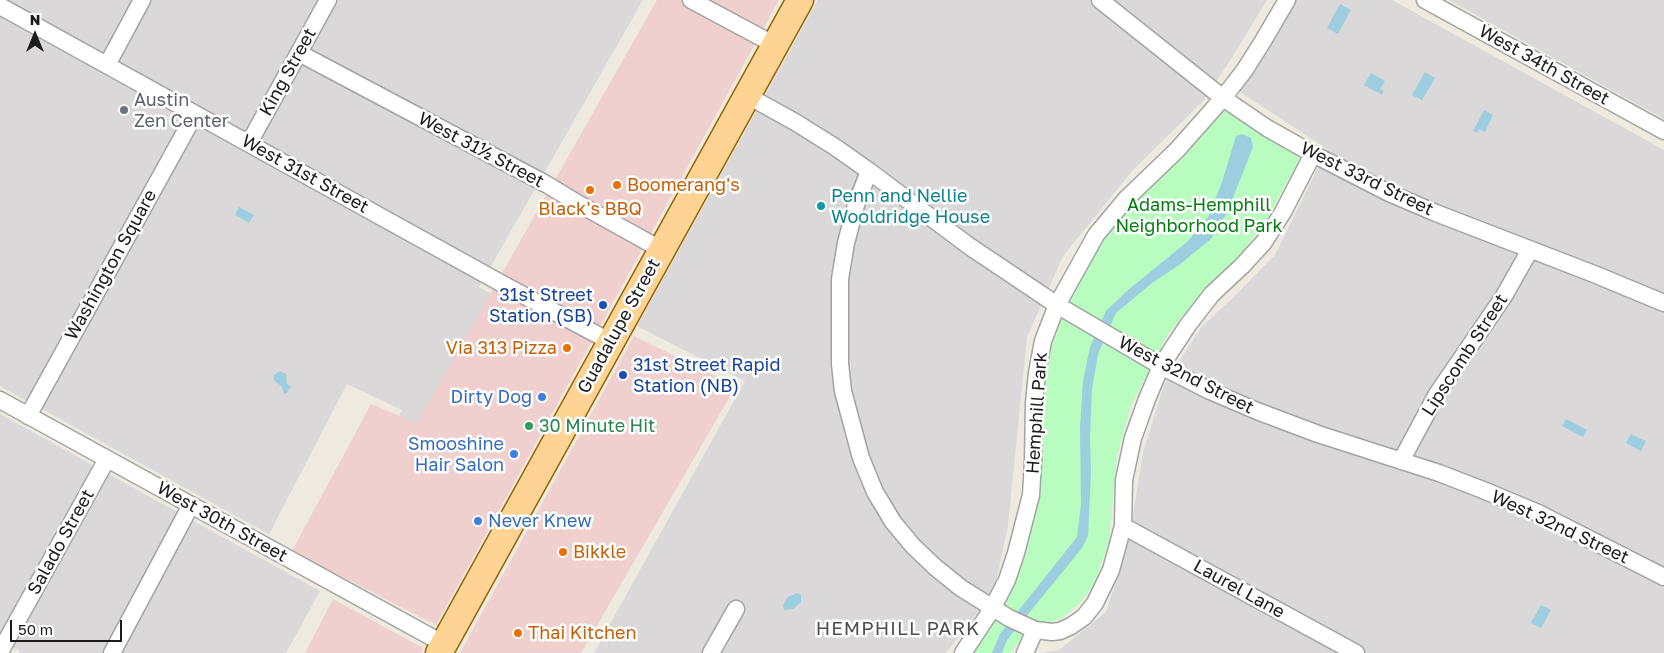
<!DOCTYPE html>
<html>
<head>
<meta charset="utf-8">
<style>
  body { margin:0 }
  #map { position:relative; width:1664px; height:653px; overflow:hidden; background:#eeeae0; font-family:"Golos Text",sans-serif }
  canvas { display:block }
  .north { position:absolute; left:10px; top:10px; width:50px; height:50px; -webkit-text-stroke:4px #fff; paint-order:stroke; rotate:0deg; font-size:14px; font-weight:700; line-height:20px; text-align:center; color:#1c1c1c }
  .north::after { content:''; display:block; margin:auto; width:18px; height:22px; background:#1c1c1c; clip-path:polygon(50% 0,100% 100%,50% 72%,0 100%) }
  .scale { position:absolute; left:10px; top:620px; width:112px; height:22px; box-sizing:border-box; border:2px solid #1c1c1c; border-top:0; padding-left:6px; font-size:15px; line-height:18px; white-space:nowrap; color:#1c1c1c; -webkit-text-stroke:4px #fff; paint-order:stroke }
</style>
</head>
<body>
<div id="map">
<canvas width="1664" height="653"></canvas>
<div class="north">N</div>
<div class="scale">50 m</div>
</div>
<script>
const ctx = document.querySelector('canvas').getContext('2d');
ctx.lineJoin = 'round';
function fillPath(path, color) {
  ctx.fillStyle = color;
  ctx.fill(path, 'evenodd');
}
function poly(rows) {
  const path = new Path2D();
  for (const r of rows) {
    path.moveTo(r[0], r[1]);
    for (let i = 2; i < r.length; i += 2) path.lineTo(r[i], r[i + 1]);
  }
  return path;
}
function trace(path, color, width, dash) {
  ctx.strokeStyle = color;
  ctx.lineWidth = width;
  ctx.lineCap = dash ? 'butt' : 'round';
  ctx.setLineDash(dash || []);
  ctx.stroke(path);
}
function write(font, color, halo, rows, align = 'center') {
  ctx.font = font + ' "Golos Text",sans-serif';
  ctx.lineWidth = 5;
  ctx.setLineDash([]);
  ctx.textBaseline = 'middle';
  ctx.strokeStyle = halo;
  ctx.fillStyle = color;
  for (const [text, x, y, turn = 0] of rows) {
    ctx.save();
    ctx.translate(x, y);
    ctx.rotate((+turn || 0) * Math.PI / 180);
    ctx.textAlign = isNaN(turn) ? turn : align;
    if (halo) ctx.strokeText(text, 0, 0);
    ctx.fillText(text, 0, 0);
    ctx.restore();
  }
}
fillPath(poly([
  [0,0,643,0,479,287,579,343,366,480,402,410,347,384,269,534,0,386],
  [818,0,1267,0,1231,59,1203,101,1133,170,1063,256,1027,337,1008,526,994,591,946,653,594,653,745,381,637,326],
  [1294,0,1392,0,1664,150,1664,653,1042,653,1059,650,1106,612,1129,540,1143,452,1164,385,1202,326,1232,299,1275,255,1327,149,1237,90],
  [1449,0,1664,0,1664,119],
  [0,414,320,591,286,653,19,653,20,651,0,640]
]), '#dad8d8');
fillPath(poly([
  [657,0,779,0,436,625,292,551,371,404,417,423],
  [634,336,736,386,581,653,460,653],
  [333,599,423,648,421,653,305,653]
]), '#f0d0ce');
fillPath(poly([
  [1227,110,1299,155,1298,162,1267,219,1242,253,1197,299,1168,334,1131,405,1117,457,1109,541,1094,584,1080,603,1060,619,1034,627,1015,647,1011,653,971,653,1036,506,1043,431,1044,392,1051,349,1059,325,1084,269,1109,230,1135,199,1221,111]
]), '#b9fcc0');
fillPath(poly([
  [1340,4,1351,10,1338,34,1327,28],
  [1425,72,1435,78,1422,100,1412,95],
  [1371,73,1385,81,1380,89,1384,91,1382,95,1364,85],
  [1484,110,1493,115,1485,132,1479,129,1477,133,1473,131],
  [1242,134,1251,138,1253,147,1227,213,1211,239,1179,265,1152,283,1116,313,1098,354,1092,389,1090,438,1091,473,1088,536,1082,548,1007,640,1002,653,992,653,1000,634,1077,537,1081,504,1080,427,1083,381,1090,347,1106,311,1128,290,1187,242,1209,216,1223,179,1236,136],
  [239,207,254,215,249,223,235,215],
  [280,371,286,374,287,384,291,387,287,393,284,394,282,387,274,380,274,375],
  [1566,419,1587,430,1583,437,1562,426],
  [1631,434,1646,441,1641,451,1626,443],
  [797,593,801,595,801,602,793,609,784,610,783,605,788,597],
  [1541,605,1551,610,1541,628,1531,623]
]), '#9dcedf');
const street = poly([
  [691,0,775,45],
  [1100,0,1223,98,1267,128,1313,154,1389,193,1436,213,1594,274,1664,303],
  [1425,0,1664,131],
  [0,6,508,287,611,342],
  [299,53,546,184,579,204,662,250],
  [107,65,142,0],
  [748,96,795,122,835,147,869,171,969,246,1057,305,1161,366,1210,391,1257,411,1318,434,1439,473,1483,490,1538,513,1664,577],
  [249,143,328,0],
  [869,171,856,205,846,243,840,279,840,364,843,391,861,458,875,492,893,522,913,546,935,567,961,588,1009,618,1035,630,1052,632,1060,631,1071,626,1084,617,1095,603,1111,570,1123,526,1124,480,1133,438,1147,399,1161,366,1188,325,1212,294,1242,266,1264,242,1283,212,1313,154],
  [0,400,444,644],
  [28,416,195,114],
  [1401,461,1437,394,1504,296,1530,250],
  [1123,526,1356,653],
  [0,652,107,459],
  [112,653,191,505],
  [711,653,736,609],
  [963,653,992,609,1007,580,1016,553,1031,495,1033,462,1034,403,1037,373,1043,341,1057,305,1096,235,1126,199,1177,150,1223,98,1244,71,1263,41,1287,0],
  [1025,653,1035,630]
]);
const primary = poly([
  [439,653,800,0]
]);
trace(street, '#a3a3a3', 19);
trace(primary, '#936600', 29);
trace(street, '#fff', 16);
trace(primary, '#ffd394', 26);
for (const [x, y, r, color] of [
  [124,110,5,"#6b7280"],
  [617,185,5,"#e8710a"],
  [590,190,5,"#e8710a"],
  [821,206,5,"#0f9aa8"],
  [603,305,5,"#1a4fb4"],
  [567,348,5,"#e8710a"],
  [623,375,5,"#1a4fb4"],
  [542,397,5,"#3f7fe0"],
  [529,426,5,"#2e9e5b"],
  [514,454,5,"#3f7fe0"],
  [478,521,5,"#3f7fe0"],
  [563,552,5,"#e8710a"],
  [518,633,5,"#e8710a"]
]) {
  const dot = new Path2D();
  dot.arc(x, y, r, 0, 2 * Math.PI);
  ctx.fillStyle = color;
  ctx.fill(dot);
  trace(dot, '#fff', 2);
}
write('18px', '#1c1c1c', '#fff', [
  ["West 34th Street",1544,65,29],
  ["King Street",288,72,-61],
  ["West 31½ Street",481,150,28],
  ["West 31st Street",305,174,29],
  ["West 33rd Street",1367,179,26],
  ["Washington Square",111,265,-61],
  ["Guadalupe Street",619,326,-61],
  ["Lipscomb Street",1465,355,-57],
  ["West 32nd Street",1186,375,27],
  ["Hemphill Park",1037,413,-86],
  ["West 30th Street",222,522,29],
  ["West 32nd Street",1560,527,25],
  ["Salado Street",61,542,-61],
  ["Laurel Lane",1239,589,29]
]);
write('18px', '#5b616d', '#fff', [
  ["Austin",134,100],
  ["Zen Center",134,121]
], 'left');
write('18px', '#c56008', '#fff', [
  ["Boomerang's",627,185],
  ["Black's BBQ",590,209,"center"],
  ["Via 313 Pizza",557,348,"right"],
  ["Bikkle",573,552],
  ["Thai Kitchen",528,633]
], 'left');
write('18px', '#0d838f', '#fff', [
  ["Penn and Nellie",831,196],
  ["Wooldridge House",831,217]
], 'left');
write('18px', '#057e12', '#fff', [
  ["Adams-Hemphill",1199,205],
  ["Neighborhood Park",1199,226]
]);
write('18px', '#164399', '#fff', [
  ["31st Street",593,295],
  ["Station (SB)",593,316],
  ["31st Street Rapid",633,365,"left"],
  ["Station (NB)",633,386,"left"]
], 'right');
write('18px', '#366cbe', '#fff', [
  ["Dirty Dog",532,397],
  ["Smooshine",504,444],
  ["Hair Salon",504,465],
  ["Never Knew",488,521,"left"]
], 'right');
write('18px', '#27864d', '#fff', [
  ["30 Minute Hit",539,426]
], 'left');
ctx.letterSpacing = '1px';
write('19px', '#4f4f4f', '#fff', [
  ["HEMPHILL PARK",898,629]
]);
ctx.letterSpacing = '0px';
</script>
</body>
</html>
